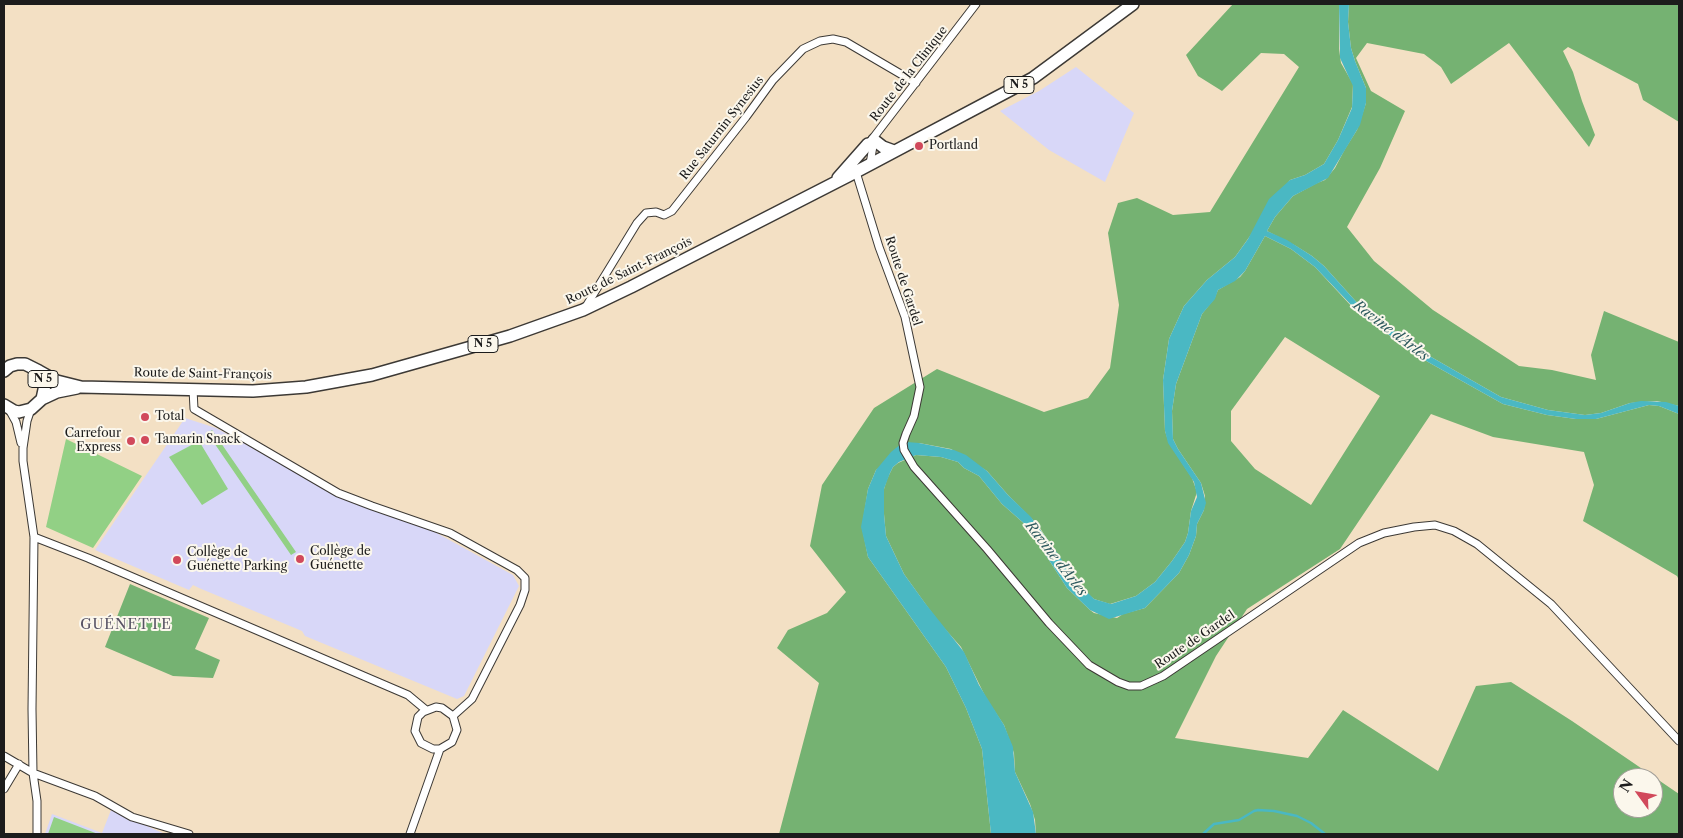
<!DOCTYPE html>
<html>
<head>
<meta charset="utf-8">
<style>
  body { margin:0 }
  #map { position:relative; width:1683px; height:838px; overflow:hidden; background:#f3e0c4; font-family:"Libre Caslon Text",serif }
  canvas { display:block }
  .frame { position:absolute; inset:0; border:5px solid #1c1c1c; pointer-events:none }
  .north { position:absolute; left:1613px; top:768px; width:50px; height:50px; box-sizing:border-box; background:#fbf7ec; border:1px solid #a29f99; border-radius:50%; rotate:302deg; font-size:14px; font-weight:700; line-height:20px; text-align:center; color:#1c1c1c }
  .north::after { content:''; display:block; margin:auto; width:18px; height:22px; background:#d1495b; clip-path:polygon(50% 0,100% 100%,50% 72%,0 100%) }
</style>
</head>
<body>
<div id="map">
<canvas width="1683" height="838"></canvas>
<div class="frame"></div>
<div class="north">N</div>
</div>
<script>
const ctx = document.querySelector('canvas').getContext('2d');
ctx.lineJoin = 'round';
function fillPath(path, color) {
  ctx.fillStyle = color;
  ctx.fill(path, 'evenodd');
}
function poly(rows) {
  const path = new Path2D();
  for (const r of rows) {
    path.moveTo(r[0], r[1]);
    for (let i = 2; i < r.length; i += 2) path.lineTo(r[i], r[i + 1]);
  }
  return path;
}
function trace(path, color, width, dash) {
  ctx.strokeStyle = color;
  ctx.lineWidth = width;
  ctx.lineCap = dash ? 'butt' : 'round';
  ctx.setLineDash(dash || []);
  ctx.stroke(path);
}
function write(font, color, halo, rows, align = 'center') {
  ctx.font = font + ' "Libre Caslon Text",serif';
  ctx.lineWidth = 4;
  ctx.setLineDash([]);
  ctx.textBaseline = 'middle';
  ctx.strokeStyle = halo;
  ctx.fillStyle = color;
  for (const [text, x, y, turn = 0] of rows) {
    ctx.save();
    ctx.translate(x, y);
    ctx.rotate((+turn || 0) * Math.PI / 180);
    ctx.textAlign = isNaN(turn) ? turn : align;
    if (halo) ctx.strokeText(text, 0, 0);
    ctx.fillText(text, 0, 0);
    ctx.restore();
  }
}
fillPath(poly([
  [1076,67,1134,113,1105,182,1049,150,1000,111,1039,91],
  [185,418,216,428,337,495,433,531,513,575,519,586,464,696,457,699,305,636,302,631,199,588,193,585,189,590,95,550],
  [111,810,165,834,45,834,52,814,102,833]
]), '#d8d7f8');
fillPath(poly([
  [212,430,296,552,291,555,208,434],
  [66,439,142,476,93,548,46,527],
  [199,441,228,489,202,505,169,457],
  [54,817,98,834,48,834]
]), '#92d085');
fillPath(poly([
  [1233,4,1339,4,1339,49,1341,63,1353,84,1352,107,1338,140,1324,164,1305,175,1290,180,1235,257,1207,280,1184,306,1169,339,1163,380,1165,431,1169,443,1192,478,1197,492,1191,511,1188,533,1185,542,1172,561,1155,582,1136,596,1110,604,1094,599,1089,595,1072,577,1038,525,1008,495,987,471,951,449,919,443,876,470,868,489,862,527,868,557,946,667,966,708,982,749,991,834,779,834,819,683,777,648,788,630,827,613,846,592,810,546,822,485,874,408,937,369,1044,412,1088,398,1110,368,1119,305,1108,233,1118,203,1137,198,1173,215,1210,212,1299,67,1284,54,1261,53,1222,91,1198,76,1186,55],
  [1349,4,1679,4,1679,122,1643,100,1638,84,1568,47,1563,51,1573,72,1582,101,1595,135,1589,147,1509,43,1451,84,1441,67,1424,54,1367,43,1356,58,1371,91,1405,111,1380,168,1347,227,1374,261,1433,310,1519,366,1552,370,1596,380,1591,355,1604,311,1679,342,1679,406,1657,401,1630,403,1601,413,1585,415,1548,410,1501,397,1419,350,1360,306,1324,266,1312,256,1296,246,1267,231,1275,217,1293,196,1317,183,1325,180,1335,168,1345,149,1357,130,1366,103,1366,88,1355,61,1351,48,1348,22],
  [1265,236,1291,249,1315,267,1354,309,1405,347,1428,362,1503,404,1547,415,1576,419,1596,419,1649,405,1659,406,1679,414,1679,580,1677,576,1583,521,1594,485,1584,452,1493,437,1431,414,1340,549,1247,609,1216,656,1175,738,1308,758,1343,710,1438,771,1476,686,1511,682,1572,721,1679,794,1679,834,1036,834,1035,820,1030,804,1015,772,1014,753,1004,725,987,700,961,647,937,620,904,574,886,536,884,514,884,489,887,479,893,467,898,463,916,455,941,457,958,462,964,468,979,476,1002,504,1027,526,1067,588,1090,610,1094,613,1117,618,1123,614,1145,608,1179,573,1189,555,1196,536,1197,524,1204,510,1205,496,1201,483,1178,449,1173,439,1172,411,1176,384,1202,314,1214,299,1218,290,1240,277,1245,271],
  [1285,337,1380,396,1311,505,1255,469,1231,441,1231,411],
  [1623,778,1653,778,1653,808,1623,808],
  [130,584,209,618,195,649,220,660,213,678,173,676,105,647]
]), '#75b272');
fillPath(poly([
  [1339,4,1349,4,1348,22,1351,48,1355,61,1366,88,1366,103,1360,125,1328,178,1293,196,1275,217,1267,231,1287,240,1312,256,1324,266,1360,306,1419,350,1501,397,1548,410,1585,415,1601,413,1630,403,1641,401,1666,402,1679,406,1679,414,1659,406,1649,405,1596,419,1576,419,1547,415,1503,404,1428,362,1405,347,1354,308,1315,267,1291,249,1265,236,1245,271,1235,281,1218,290,1215,299,1202,314,1176,384,1172,411,1173,439,1178,449,1201,483,1206,503,1204,510,1197,524,1196,536,1189,555,1179,573,1145,608,1109,619,1090,610,1067,588,1027,526,1002,504,979,476,964,468,958,462,941,457,916,455,899,462,893,467,890,473,884,489,884,514,886,536,894,553,904,574,925,603,964,652,979,685,1004,725,1013,747,1015,772,1033,812,1036,834,991,834,982,749,966,708,946,667,868,557,861,527,868,489,876,470,891,452,901,444,907,442,919,443,954,450,966,455,987,471,1008,495,1031,517,1058,554,1072,577,1094,599,1111,604,1136,596,1155,582,1172,561,1185,542,1188,533,1191,511,1197,497,1194,482,1168,443,1165,431,1163,380,1169,339,1184,306,1207,280,1235,257,1248,239,1269,199,1290,180,1305,175,1324,164,1338,140,1352,108,1353,86,1340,58]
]), '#4ab8c3');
trace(poly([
  [1203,834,1214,824,1239,820,1254,811,1258,810,1274,811,1297,816,1311,823,1325,834]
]), '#4ab8c3', 2.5);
const street = poly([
  [870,142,976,4],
  [870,164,874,140],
  [856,172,879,247,905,317,920,387,914,416,906,434,903,443,904,450,914,467,987,549,1049,623,1089,665,1118,682,1129,686,1141,686,1163,676,1359,543,1384,533,1414,527,1435,525,1454,531,1477,544,1551,604,1679,741],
  [585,308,637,223,646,213,656,212,664,215,672,211,746,117,773,80,803,49,820,41,833,39,846,42,916,83],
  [193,389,194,409,338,493,372,506,450,533,517,570,525,578,525,590,520,605,472,699,453,716],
  [31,409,27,421,23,448,23,461,34,537,32,709,33,773,37,801,37,834],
  [10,411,16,422,21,443],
  [34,537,88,558,408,695,426,710],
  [4,756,33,773,95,796,132,817,189,834],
  [4,789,19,764],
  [410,834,440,749,452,742,457,730,453,716,442,708,436,707,423,712,418,717,415,731,421,743,433,749,440,749]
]);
const primary = poly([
  [874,140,883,147,894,151],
  [838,178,868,144],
  [4,371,10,366,17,364,25,364,39,371,45,385,42,399,31,409,19,412,14,411,4,405],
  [39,371,57,381,81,387,253,391,306,387,372,375,510,336,583,310,631,287,850,175,1033,78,1133,4],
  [42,399,57,392,77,388]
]);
trace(street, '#3c3935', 9);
trace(primary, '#3c3935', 14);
trace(street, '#fff', 7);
trace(primary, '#fff', 11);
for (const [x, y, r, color] of [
  [919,146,5,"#d1495b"],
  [145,417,5,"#d1495b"],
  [145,440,5,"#d1495b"],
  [131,441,5,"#d1495b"],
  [300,559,5,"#d1495b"],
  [177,560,5,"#d1495b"]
]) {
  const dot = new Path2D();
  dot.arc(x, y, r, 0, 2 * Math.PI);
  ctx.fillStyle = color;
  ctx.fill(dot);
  trace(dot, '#fbf7ec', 2);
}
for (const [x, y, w] of [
  [1019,85,30],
  [483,344,30],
  [43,379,30]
]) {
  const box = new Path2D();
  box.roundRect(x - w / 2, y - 8.5, w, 17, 4);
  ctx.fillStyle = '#fbf7ec';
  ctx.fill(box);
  trace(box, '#1c1c1c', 1);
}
write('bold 11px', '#1c1c1c', null, [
  ["N 5",1019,85],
  ["N 5",483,344],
  ["N 5",43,379]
]);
write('12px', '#1c1c1c', '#fbf7ec', [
  ["Route de la Clinique",909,74,-52],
  ["Rue Saturnin Synesius",722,128,-52],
  ["Route de Saint-François",629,271,-26],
  ["Route de Gardel",903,281,72],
  ["Route de Saint-François",203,374,1],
  ["Route de Gardel",1195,640,-34]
]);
write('12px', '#1c1c1c', '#fbf7ec', [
  ["Portland",929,146],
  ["Total",155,417],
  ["Carrefour",121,434,"right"],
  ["Express",121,448,"right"],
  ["Tamarin Snack",155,440],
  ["Collège de",310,552],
  ["Guénette",310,566],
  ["Collège de",187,553],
  ["Guénette Parking",187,567]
], 'left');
write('italic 14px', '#2e5a5f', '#fbf7ec', [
  ["Ravine d'Arles",1391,331,37],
  ["Ravine d'Arles",1056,559,52]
]);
ctx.letterSpacing = '1px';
write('14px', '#575264', '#fbf7ec', [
  ["GUÉNETTE",126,625]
]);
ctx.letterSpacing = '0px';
</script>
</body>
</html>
